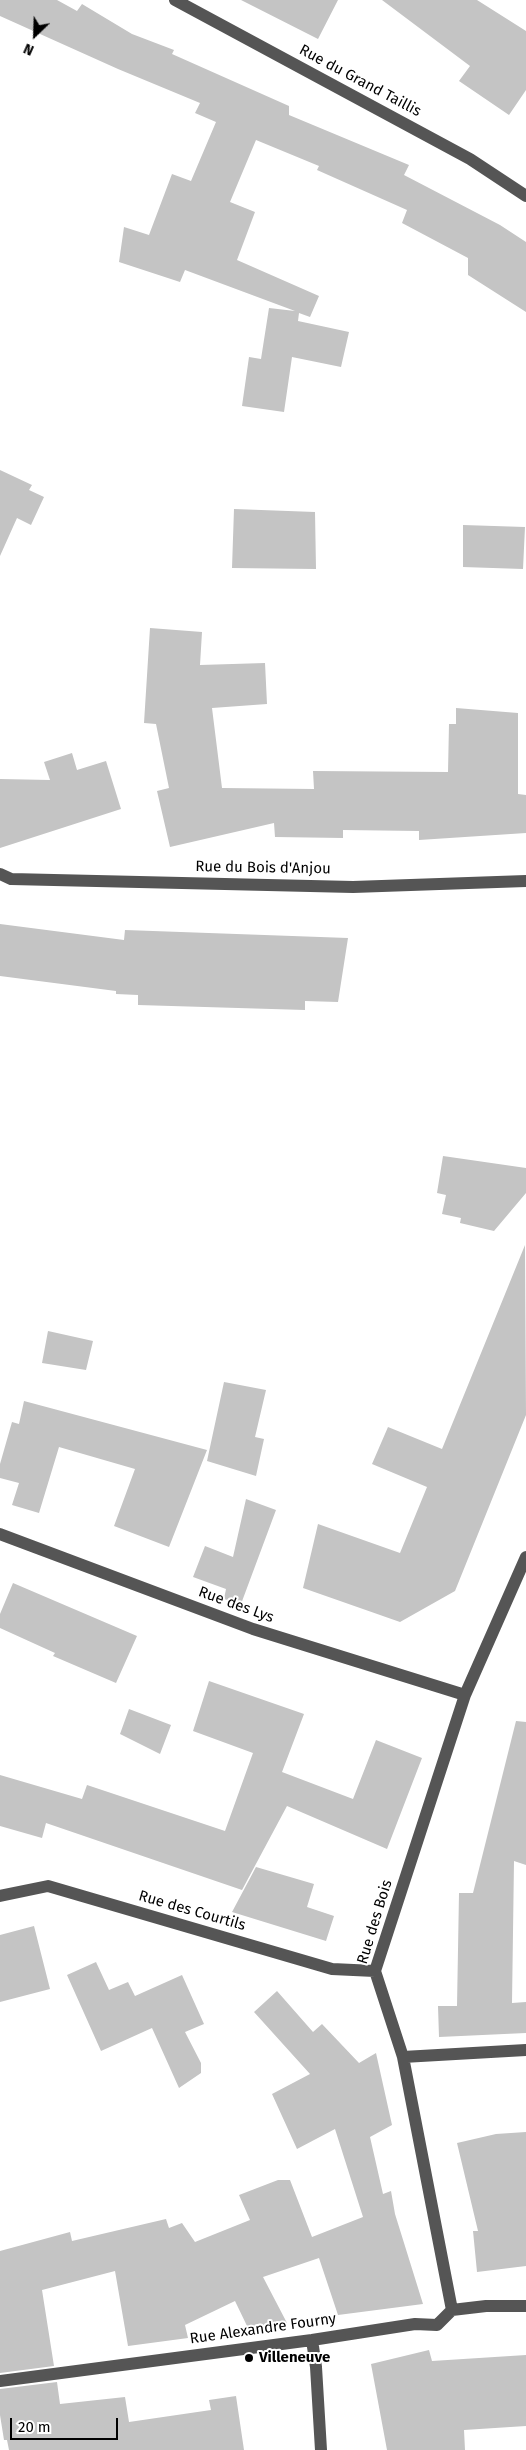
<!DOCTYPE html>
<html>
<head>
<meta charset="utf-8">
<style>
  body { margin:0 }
  #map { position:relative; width:526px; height:2450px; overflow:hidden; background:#fff; font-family:"Fira Sans",sans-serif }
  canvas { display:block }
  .north { position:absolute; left:10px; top:10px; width:50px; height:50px; -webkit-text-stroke:4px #fff; paint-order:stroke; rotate:204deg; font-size:14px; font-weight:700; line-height:20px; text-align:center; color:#000 }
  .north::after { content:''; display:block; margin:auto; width:18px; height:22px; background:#000; clip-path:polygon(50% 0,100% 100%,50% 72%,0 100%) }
  .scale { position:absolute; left:10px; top:2418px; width:108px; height:22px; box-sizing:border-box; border:2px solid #000; border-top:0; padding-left:6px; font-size:15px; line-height:18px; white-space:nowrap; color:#000; -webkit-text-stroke:4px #fff; paint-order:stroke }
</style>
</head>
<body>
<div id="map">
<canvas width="526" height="2450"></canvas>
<div class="north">N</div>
<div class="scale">20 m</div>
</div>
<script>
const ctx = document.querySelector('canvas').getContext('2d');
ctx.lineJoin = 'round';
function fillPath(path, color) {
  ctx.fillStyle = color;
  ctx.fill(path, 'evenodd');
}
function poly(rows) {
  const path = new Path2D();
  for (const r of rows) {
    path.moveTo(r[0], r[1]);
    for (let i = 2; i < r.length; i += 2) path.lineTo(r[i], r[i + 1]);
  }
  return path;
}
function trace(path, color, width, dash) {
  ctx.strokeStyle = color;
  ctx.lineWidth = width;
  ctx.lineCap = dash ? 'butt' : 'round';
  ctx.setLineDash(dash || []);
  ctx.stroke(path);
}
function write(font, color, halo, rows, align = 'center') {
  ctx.font = font + ' "Fira Sans",sans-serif';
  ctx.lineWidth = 4;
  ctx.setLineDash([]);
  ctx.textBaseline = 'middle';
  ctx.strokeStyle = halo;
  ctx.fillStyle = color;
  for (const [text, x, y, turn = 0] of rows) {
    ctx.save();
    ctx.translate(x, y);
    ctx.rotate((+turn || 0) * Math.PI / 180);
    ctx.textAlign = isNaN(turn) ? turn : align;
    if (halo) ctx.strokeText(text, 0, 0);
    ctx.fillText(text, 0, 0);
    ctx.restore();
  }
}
fillPath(poly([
  [0,0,57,0,77,11,82,4,132,34,174,50,172,54,289,106,289,115,409,165,404,175,500,225,526,242,526,312,468,275,468,258,402,223,407,210,317,170,319,166,256,140,230,202,255,212,237,260,319,296,310,317,299,313,298,321,349,332,341,367,292,357,284,412,242,406,249,357,261,359,269,308,295,311,185,270,180,282,119,262,124,227,149,235,172,174,191,181,216,122,195,113,200,103,118,69,0,16],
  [241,0,338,0,318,39],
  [382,0,477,0,526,31,526,90,509,115,459,81,470,66],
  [0,470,32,485,29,490,44,497,31,525,17,518,0,556],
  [234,509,315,512,316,569,232,568],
  [463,525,525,527,523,569,463,567],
  [150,628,202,632,200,665,265,663,267,704,212,708,222,788,314,789,313,771,448,772,449,724,456,724,456,708,518,713,518,794,526,795,526,833,419,840,419,831,343,830,343,838,275,837,274,823,170,847,157,791,169,788,156,724,144,723],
  [72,753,77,770,106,761,121,809,0,848,0,779,50,780,44,762],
  [0,924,124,940,125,930,348,938,338,1002,305,1001,305,1010,138,1005,138,995,116,994,116,991,0,976],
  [443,1156,526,1168,526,1193,494,1231,460,1223,461,1218,442,1214,446,1195,437,1193],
  [525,1245,526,1415,455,1591,400,1622,303,1588,318,1524,400,1553,427,1487,372,1464,388,1427,442,1449],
  [48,1331,93,1341,86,1370,42,1363],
  [224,1382,266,1390,255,1437,264,1439,256,1476,207,1461],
  [24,1401,207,1450,169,1547,114,1526,135,1469,59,1447,39,1513,12,1505,19,1483,0,1478,0,1464,12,1422,19,1424],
  [246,1499,276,1510,241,1604,224,1599,226,1589,193,1577,205,1546,233,1557],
  [13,1583,137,1636,116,1683,53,1656,55,1653,0,1628,0,1614],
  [209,1681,304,1714,282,1772,353,1799,376,1740,422,1758,387,1849,287,1806,242,1890,46,1823,42,1838,0,1826,0,1775,82,1799,87,1785,225,1831,253,1753,193,1731],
  [129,1709,171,1725,160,1754,120,1734],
  [516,1721,526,1722,526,1865,514,1861,512,2003,526,2002,526,2033,439,2037,438,2006,457,2006,459,1893,473,1893],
  [256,1867,314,1884,307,1907,334,1916,326,1941,232,1912],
  [34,1926,50,1989,0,2002,0,1935],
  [96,1962,109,1990,128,1982,135,1996,182,1975,204,2024,185,2032,201,2063,201,2073,179,2088,152,2028,101,2051,67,1975],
  [277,1991,313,2032,322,2024,359,2063,376,2053,392,2125,370,2137,383,2194,391,2191,395,2214,423,2304,338,2315,319,2258,263,2277,287,2323,248,2328,235,2301,185,2325,188,2338,128,2346,115,2271,42,2290,54,2366,0,2373,0,2251,70,2232,72,2241,166,2219,169,2228,182,2223,195,2242,250,2220,239,2195,278,2180,290,2180,312,2237,363,2217,335,2129,297,2149,272,2094,310,2074,254,2012],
  [526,2132,526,2266,477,2272,473,2231,478,2231,457,2143,496,2134],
  [429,2350,432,2361,526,2355,526,2426,464,2430,465,2450,387,2450,371,2364],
  [57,2382,60,2404,125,2397,129,2422,211,2410,209,2400,236,2396,244,2450,9,2450,7,2440,4,2440,0,2415,0,2389]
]), '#c4c4c4');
trace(poly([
  [175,0,470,159,526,196],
  [0,874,11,879,353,887,526,881],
  [0,1534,253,1629,465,1695],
  [0,1896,48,1886,332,1969,375,1971],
  [403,2057,526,2050],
  [452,2310,403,2057,375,1971,465,1695,526,1557],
  [312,2340,316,2367,321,2450],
  [0,2381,312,2340,415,2324,437,2325,452,2310,486,2306,526,2306]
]), '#555', 12);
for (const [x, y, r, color] of [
  [249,2358,5,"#000"]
]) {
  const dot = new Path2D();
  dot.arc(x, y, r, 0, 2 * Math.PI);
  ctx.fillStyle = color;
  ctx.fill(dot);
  trace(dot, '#fff', 2);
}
write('15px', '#000', '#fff', [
  ["Rue du Grand Taillis",360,81,28],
  ["Rue du Bois d'Anjou",263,868,1],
  ["Rue des Lys",236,1605,20],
  ["Rue des Courtils",192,1911,16],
  ["Rue des Bois",375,1922,-73],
  ["Rue Alexandre Fourny",263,2329,-8]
]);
write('bold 15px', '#000', '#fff', [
  ["Villeneuve",259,2358]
], 'left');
</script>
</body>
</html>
